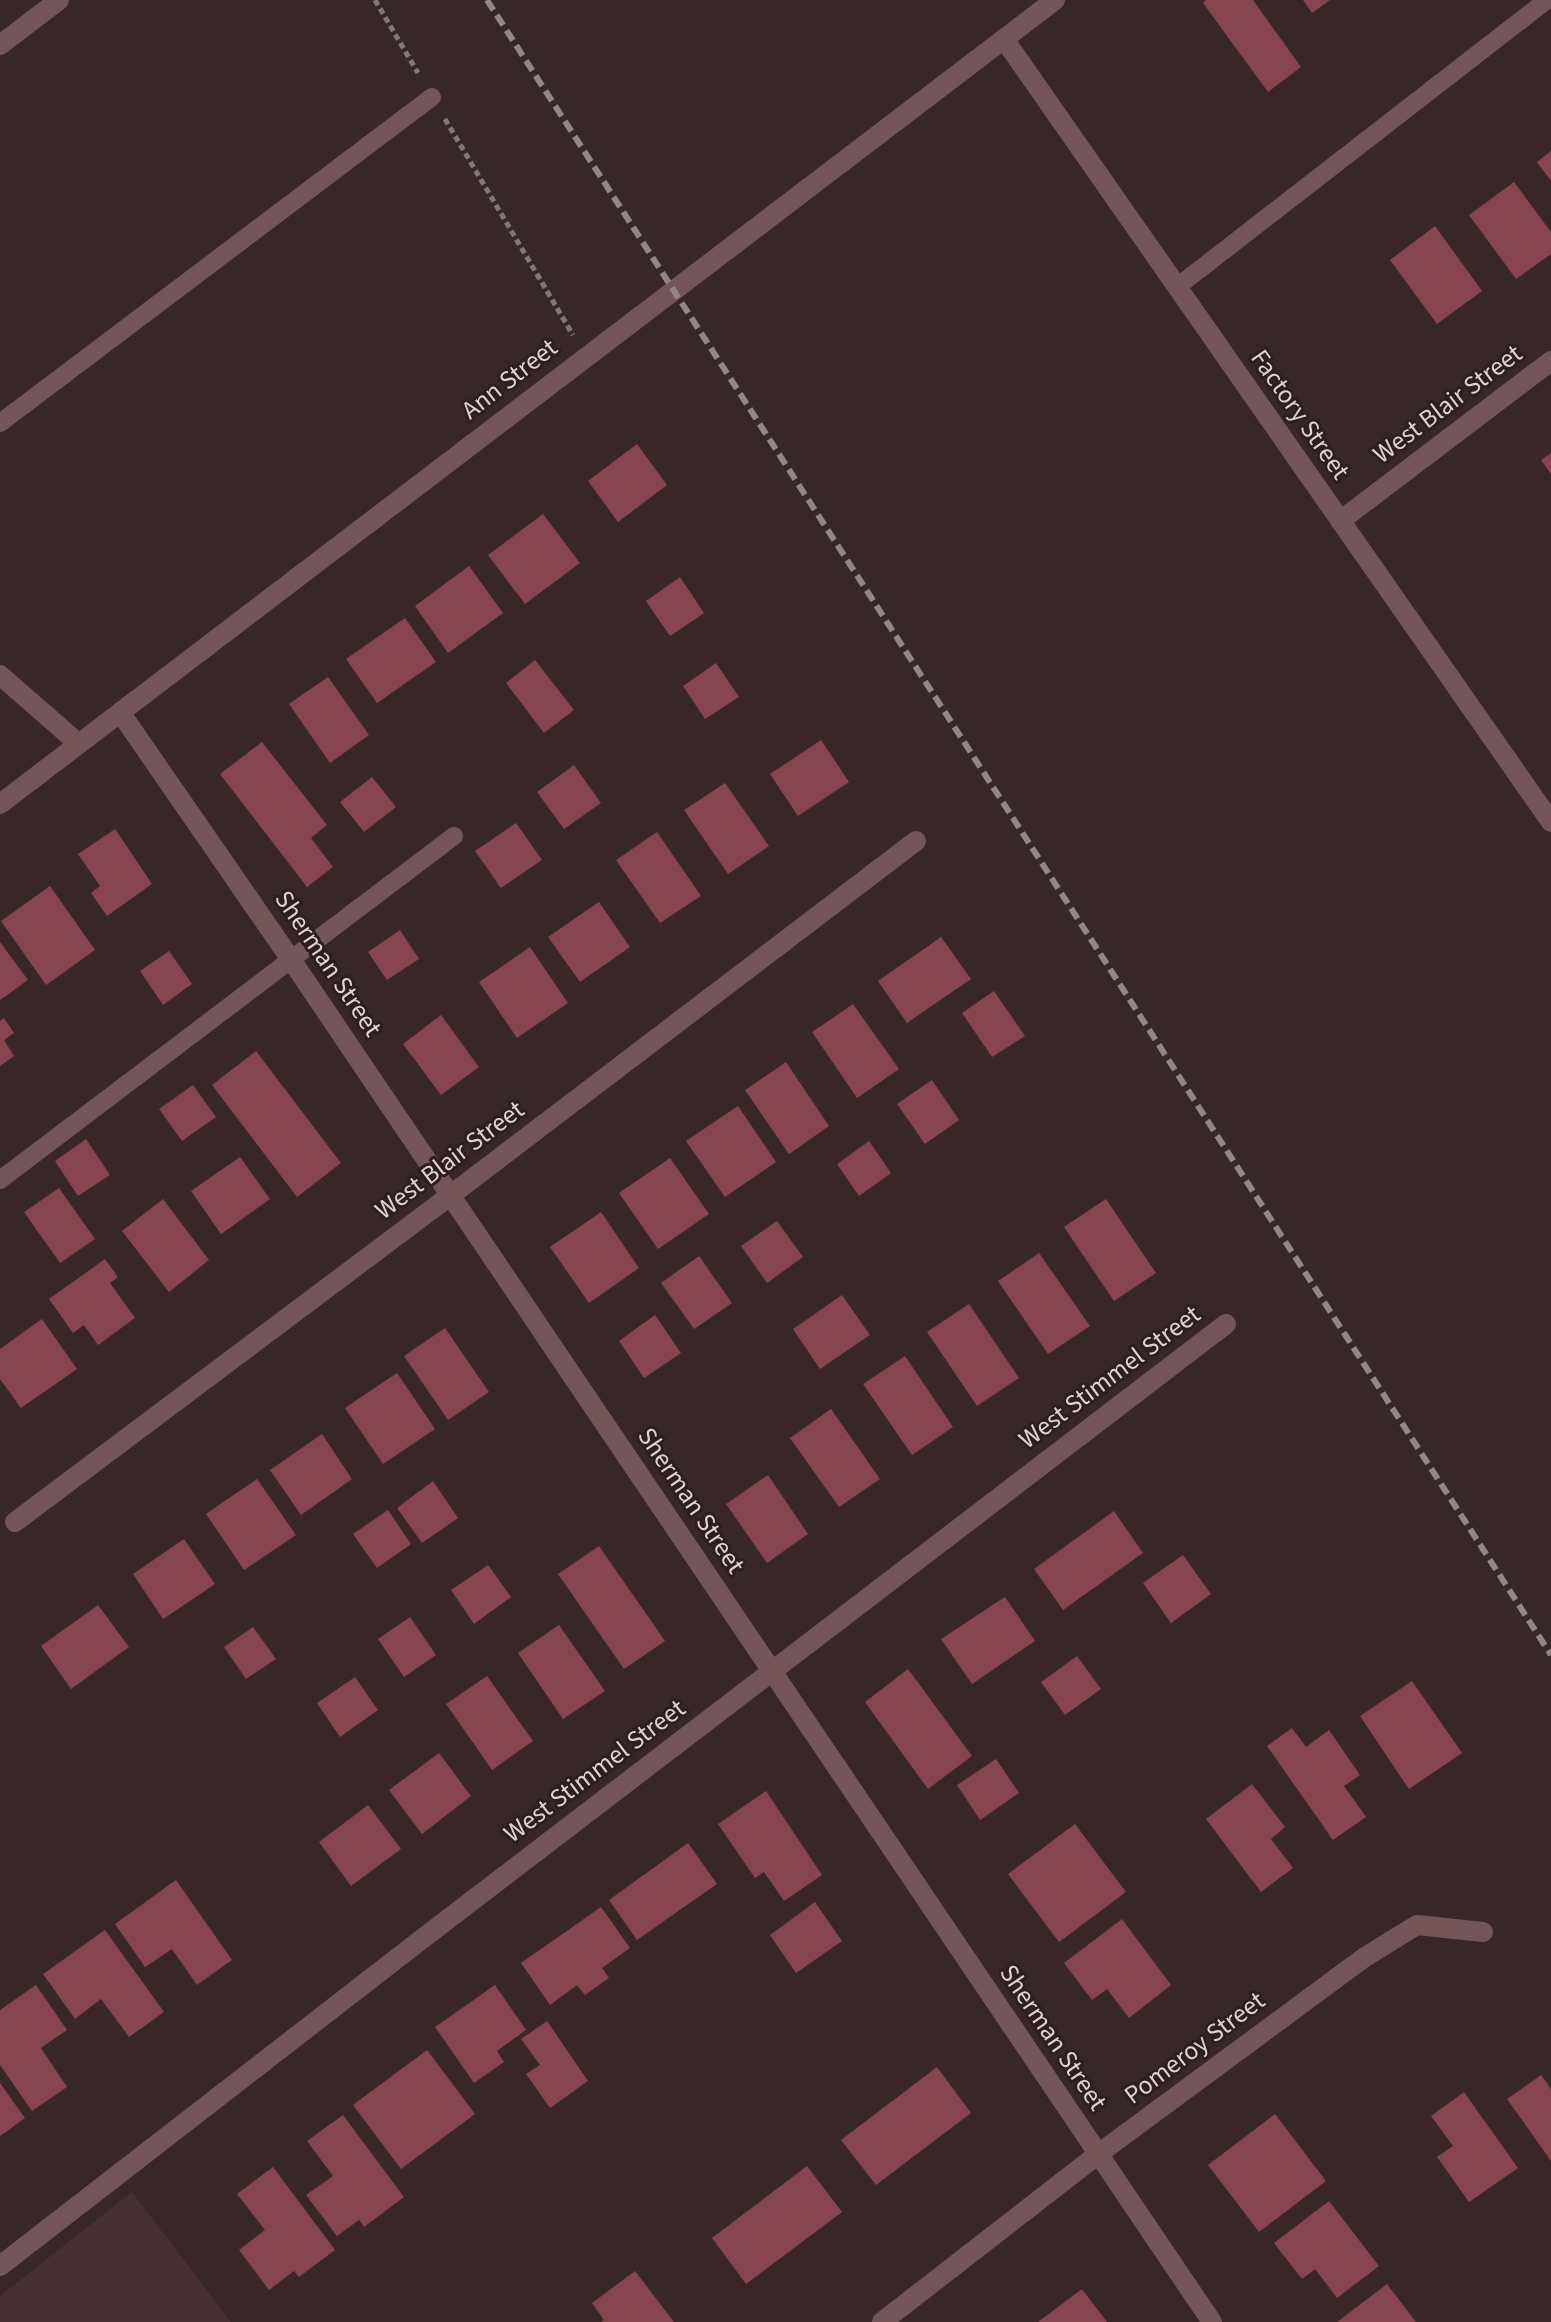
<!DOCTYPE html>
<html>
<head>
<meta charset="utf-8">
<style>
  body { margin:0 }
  canvas { display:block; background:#392629 }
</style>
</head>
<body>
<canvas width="1551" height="2322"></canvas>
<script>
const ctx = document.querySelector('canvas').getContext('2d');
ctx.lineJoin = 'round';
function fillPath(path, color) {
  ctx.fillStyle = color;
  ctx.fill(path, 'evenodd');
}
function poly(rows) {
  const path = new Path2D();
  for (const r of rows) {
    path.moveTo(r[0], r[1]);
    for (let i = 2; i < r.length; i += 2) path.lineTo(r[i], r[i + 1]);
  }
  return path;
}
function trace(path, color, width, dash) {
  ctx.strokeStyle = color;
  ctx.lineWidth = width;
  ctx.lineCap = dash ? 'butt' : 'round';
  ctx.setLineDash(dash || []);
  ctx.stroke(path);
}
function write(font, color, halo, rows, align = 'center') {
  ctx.font = font + ' "Source Sans 3",sans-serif';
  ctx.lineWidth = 6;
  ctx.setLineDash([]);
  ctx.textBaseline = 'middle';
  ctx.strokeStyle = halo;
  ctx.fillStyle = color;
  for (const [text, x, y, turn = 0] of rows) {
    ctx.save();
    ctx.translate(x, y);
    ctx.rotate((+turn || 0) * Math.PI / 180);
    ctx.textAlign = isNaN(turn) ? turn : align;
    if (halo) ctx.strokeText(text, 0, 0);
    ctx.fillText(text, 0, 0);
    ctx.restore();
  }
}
fillPath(poly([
  [132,2192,231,2322,0,2322,0,2296]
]), '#472e32');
fillPath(poly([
  [1206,0,1253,0,1301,67,1268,92,1203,3],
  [1303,0,1330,0,1312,13],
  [1551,151,1551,181,1537,162],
  [1514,182,1551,232,1551,254,1516,279,1469,215],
  [1435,226,1482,291,1437,324,1390,260],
  [637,444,667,485,618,522,588,481],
  [1551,453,1551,474,1541,460],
  [543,514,580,563,525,604,488,555],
  [469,566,503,613,448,653,415,606],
  [680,577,704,613,670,636,646,601],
  [405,618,436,662,377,703,346,659],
  [535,660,574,710,544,733,506,683],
  [716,663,739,697,705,719,683,686],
  [328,677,369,735,330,763,289,704],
  [821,740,849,782,798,816,770,774],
  [262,742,327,825,311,838,333,867,307,887,220,774],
  [574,765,601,803,564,829,537,792],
  [372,777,396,807,364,832,340,802],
  [725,783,769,846,728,874,684,810],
  [516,823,542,860,501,888,475,851],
  [115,829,152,884,107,916,91,893,100,886,78,854],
  [657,832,701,896,660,923,616,860],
  [50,886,95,950,46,985,1,921],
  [599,902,630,947,580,982,548,937],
  [400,930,419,959,387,980,368,952],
  [941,937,971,979,907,1023,878,981],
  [0,942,28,980,0,1000],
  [530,947,568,1003,517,1038,479,982],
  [169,951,192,984,163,1005,140,971],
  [994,991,1025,1036,992,1057,962,1013],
  [853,1004,899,1069,857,1098,812,1032],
  [441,1015,479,1067,441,1095,403,1044],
  [4,1018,14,1033,4,1040,14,1056,0,1066,0,1021],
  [256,1051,341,1163,297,1197,212,1085],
  [786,1062,829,1126,789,1154,745,1090],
  [932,1080,959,1120,925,1144,897,1104],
  [193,1085,216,1117,182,1141,159,1109],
  [738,1106,776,1162,725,1197,686,1141],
  [86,1139,110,1175,78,1196,55,1161],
  [869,1141,891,1173,859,1196,837,1164],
  [240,1157,270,1199,221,1234,191,1191],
  [670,1158,709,1214,658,1249,619,1193],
  [59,1188,95,1239,60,1263,24,1212],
  [163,1199,209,1260,169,1292,122,1231],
  [1106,1199,1156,1273,1114,1301,1064,1227],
  [601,1212,639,1268,589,1303,550,1247],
  [777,1221,803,1257,767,1283,741,1246],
  [1039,1253,1090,1326,1048,1354,998,1281],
  [699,1256,732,1303,694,1329,661,1283],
  [105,1259,118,1277,110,1283,135,1318,98,1345,84,1325,73,1333,49,1299],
  [842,1295,870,1335,820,1369,793,1329],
  [969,1304,1019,1378,977,1406,927,1332],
  [655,1315,681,1353,644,1378,619,1341],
  [42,1319,77,1369,21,1408,0,1379,0,1349],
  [445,1328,489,1392,448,1420,404,1356],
  [905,1356,953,1427,912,1455,863,1384],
  [397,1373,435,1429,383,1464,345,1408],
  [831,1409,880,1479,839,1507,790,1438],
  [322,1434,352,1479,301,1515,270,1470],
  [768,1475,808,1534,767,1563,726,1504],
  [257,1479,296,1535,244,1570,206,1514],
  [433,1481,458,1518,422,1543,397,1508],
  [388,1510,411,1544,377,1568,353,1534],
  [1114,1511,1143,1553,1063,1610,1034,1569],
  [184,1539,215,1584,163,1619,133,1574],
  [599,1546,665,1641,624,1669,558,1574],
  [1183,1555,1211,1594,1171,1623,1143,1583],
  [488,1565,511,1597,474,1624,451,1590],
  [1005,1597,1035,1641,972,1684,941,1639],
  [98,1605,129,1647,71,1689,41,1646],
  [410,1617,436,1655,404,1677,378,1639],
  [559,1625,605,1691,563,1719,518,1653],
  [253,1627,276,1659,246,1679,224,1647],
  [1077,1656,1101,1689,1065,1715,1041,1682],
  [908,1669,972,1756,928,1789,865,1702],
  [487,1676,533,1741,492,1770,446,1704],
  [355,1677,378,1710,340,1737,317,1703],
  [1412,1681,1462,1753,1409,1789,1360,1716],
  [1292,1728,1306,1747,1329,1730,1360,1775,1344,1786,1366,1817,1333,1840,1267,1746],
  [439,1753,471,1796,422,1834,389,1790],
  [996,1759,1019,1793,980,1820,957,1785],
  [1252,1784,1285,1827,1271,1839,1293,1868,1261,1892,1206,1819],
  [766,1791,822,1875,784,1901,764,1872,755,1878,718,1824],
  [368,1805,401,1849,351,1886,319,1842],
  [1075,1824,1126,1892,1059,1942,1008,1874],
  [688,1843,717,1884,637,1940,609,1900],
  [176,1880,232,1960,197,1985,172,1949,145,1967,115,1924],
  [815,1902,842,1941,796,1973,770,1935],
  [601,1907,630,1948,602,1968,609,1978,585,1995,577,1985,550,2005,521,1963],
  [1122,1919,1171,1985,1129,2018,1107,1989,1092,2000,1064,1963],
  [105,1930,164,2012,129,2037,101,1999,75,2019,43,1974],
  [36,1985,67,2030,41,2048,67,2087,32,2111,0,2065,0,2010],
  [495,1985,526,2030,497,2051,504,2062,474,2083,435,2027],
  [547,2021,588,2081,550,2108,526,2074,540,2065,521,2039],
  [427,2050,475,2114,401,2169,353,2105],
  [937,2067,971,2113,876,2185,841,2140],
  [1541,2075,1551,2089,1551,2161,1507,2099],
  [0,2083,25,2118,0,2136],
  [1464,2092,1518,2168,1469,2202,1437,2157,1453,2146,1431,2116],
  [1275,2114,1326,2181,1259,2232,1208,2165],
  [343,2115,404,2197,364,2227,359,2220,337,2236,306,2195,333,2176,307,2141],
  [807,2166,842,2212,746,2284,712,2238],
  [273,2167,335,2250,299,2277,294,2271,269,2290,239,2250,265,2230,237,2194],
  [1329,2201,1379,2266,1337,2298,1315,2269,1302,2279,1274,2243],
  [635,2271,674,2322,601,2322,604,2320,592,2303],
  [1387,2284,1416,2322,1337,2322],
  [1082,2289,1107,2322,1038,2322]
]), '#874451');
trace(poly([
  [375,0,418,73],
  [445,119,573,335],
  [537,274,571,332]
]), '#867678', 5, [6, 4]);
trace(poly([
  [1177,287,1547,0],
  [0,423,432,97],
  [0,1180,454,836]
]), '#74555a', 18);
trace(poly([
  [1004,39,1551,822],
  [0,45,59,0],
  [1340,521,1551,361],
  [0,675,79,744],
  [120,712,292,961,1212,2322],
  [0,804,1055,0],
  [15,1522,451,1195,916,841],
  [0,2266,422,1939,1226,1324],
  [882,2322,1097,2155,1365,1957,1417,1925,1483,1932]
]), '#74555a', 20);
trace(poly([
  [487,0,1551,1655]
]), '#948587', 6, [12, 6]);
write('26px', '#ded2d3', '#2f1d20', [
  ["Ann Street",511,381,-38],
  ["West Blair Street",1449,406,-37],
  ["Factory Street",1298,416,55],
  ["Sherman Street",326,965,56],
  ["West Blair Street",451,1162,-37],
  ["West Stimmel Street",1111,1379,-37],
  ["Sherman Street",689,1502,56],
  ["West Stimmel Street",596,1773,-37],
  ["Sherman Street",1051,2039,56],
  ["Pomeroy Street",1196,2050,-37]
]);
</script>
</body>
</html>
